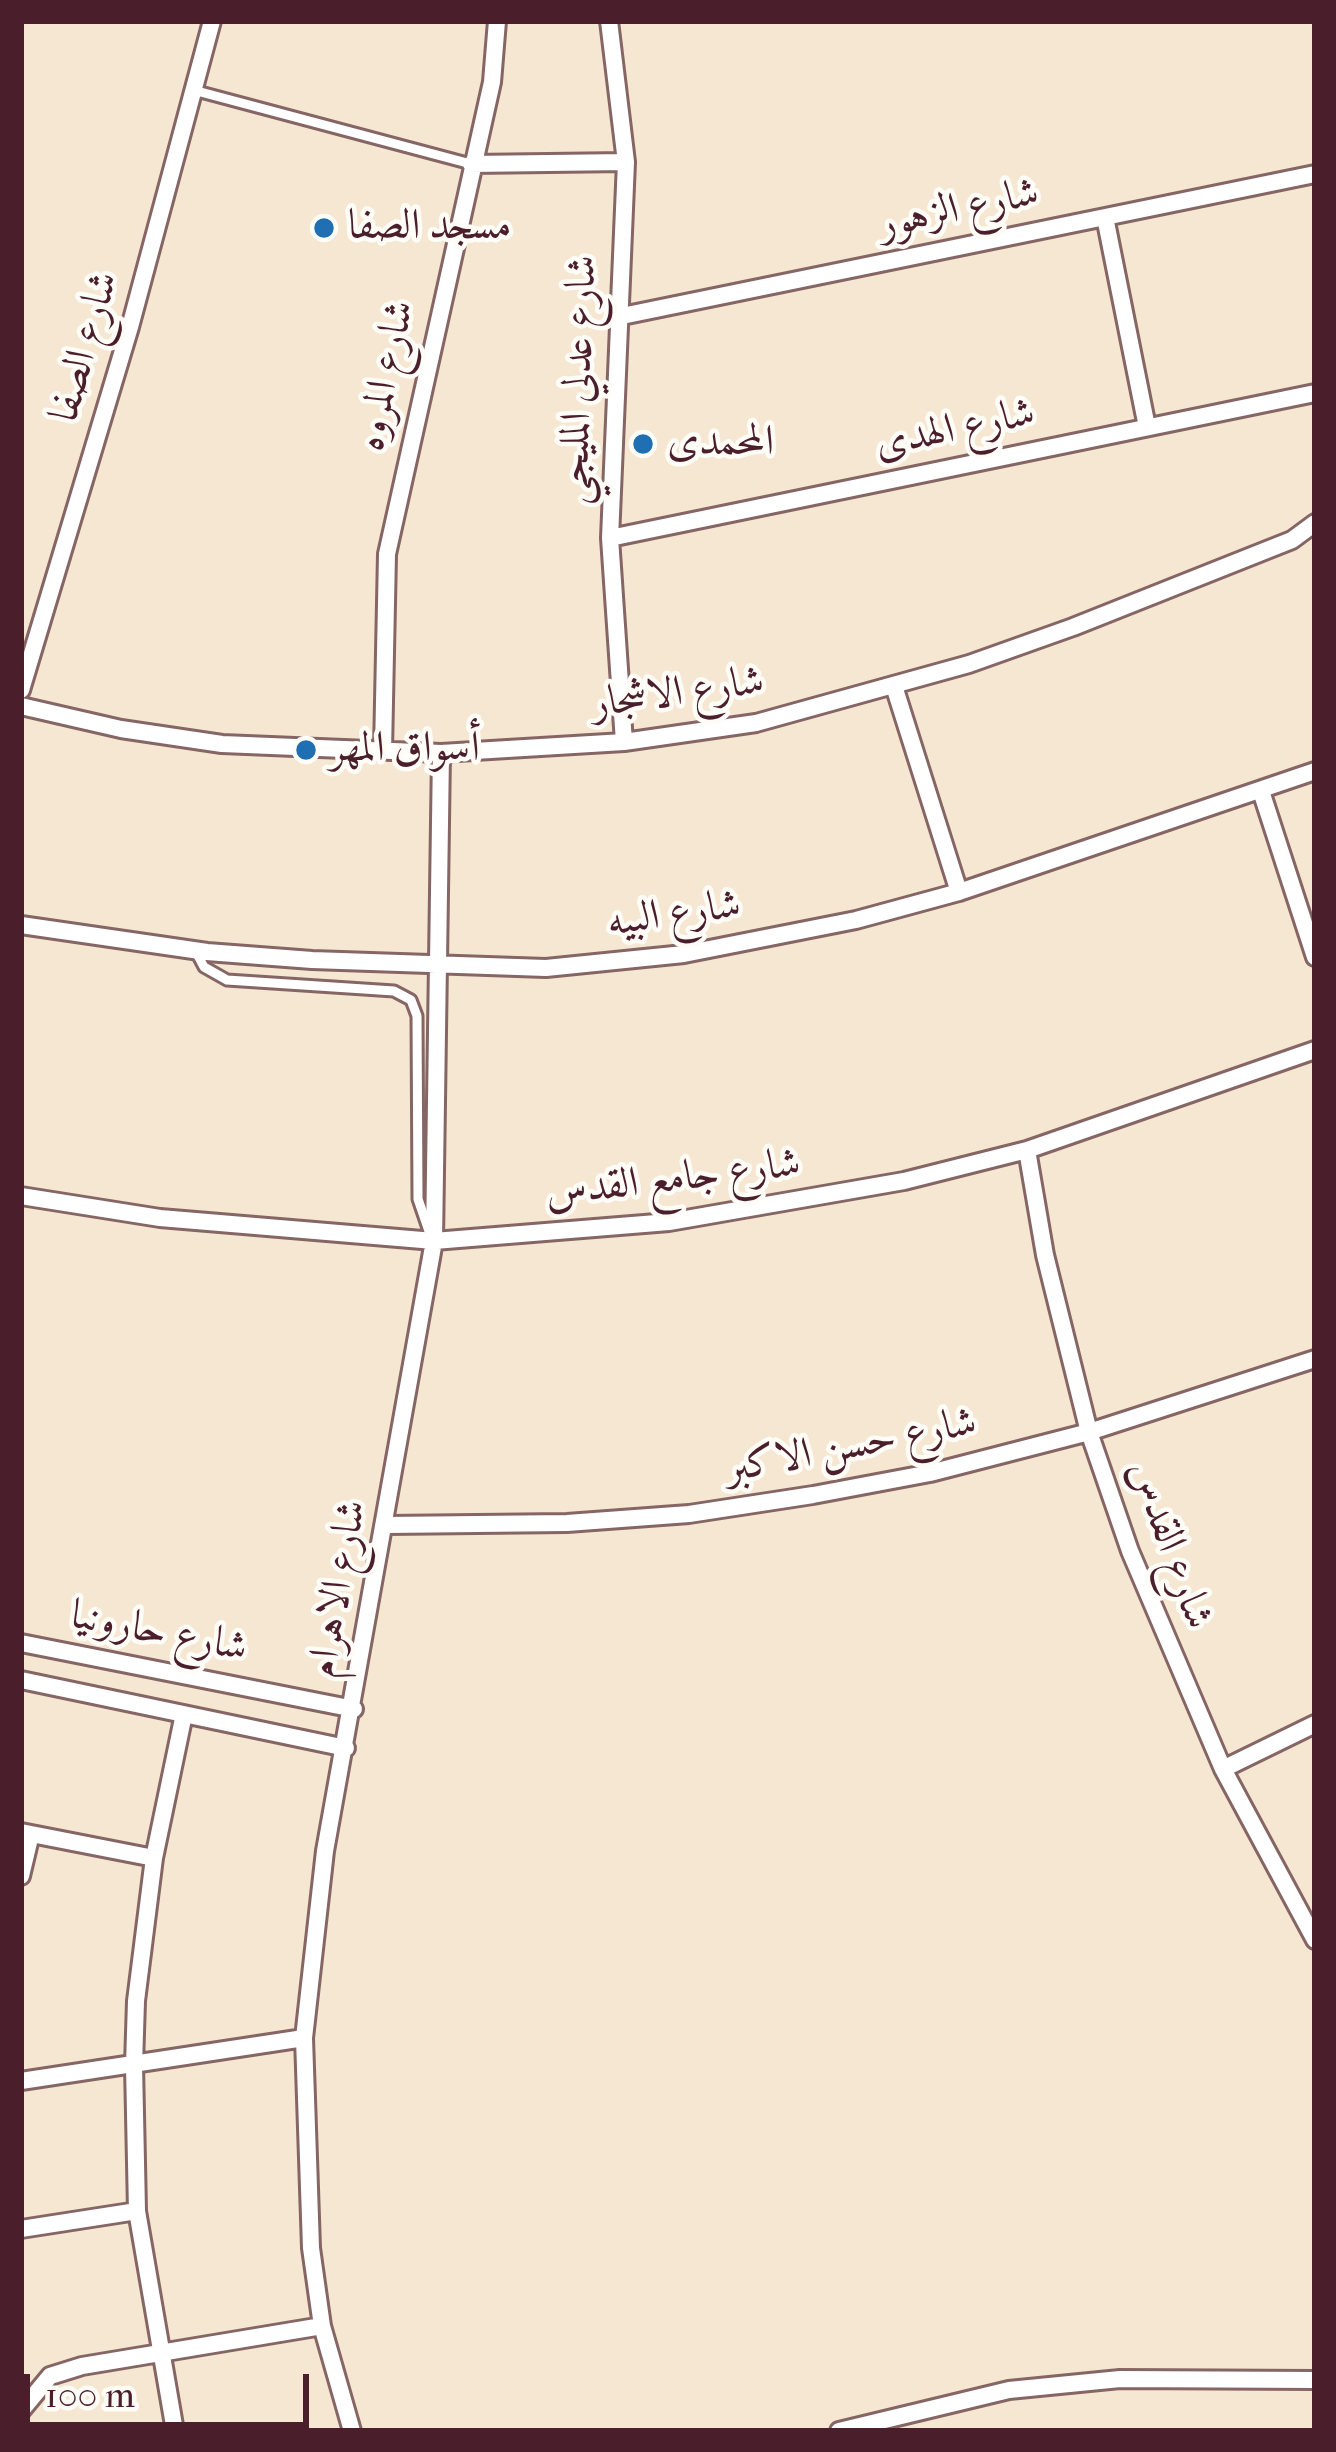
<!DOCTYPE html>
<html>
<head>
<meta charset="utf-8">
<style>
  body { margin:0 }
  #map { position:relative; width:1336px; height:2452px; overflow:hidden; background:#f5e7d1; font-family:"IM FELL French Canon",serif }
  canvas { display:block }
  .frame { position:absolute; inset:0; border:24px solid #4a1f2b; pointer-events:none }
  .scale { position:absolute; left:24px; top:2374px; width:285px; height:54px; box-sizing:border-box; border:6px solid #4a1f2b; border-top:0; padding-left:15px; font-size:36px; line-height:42px; white-space:nowrap; color:#4a1f2b; -webkit-text-stroke:9px #fdfcf7; paint-order:stroke }
</style>
</head>
<body>
<div id="map">
<canvas width="1336" height="2452"></canvas>
<div class="frame"></div>
<div class="scale">100 m</div>
</div>
<script>
const ctx = document.querySelector('canvas').getContext('2d');
ctx.lineJoin = 'round';
function poly(rows) {
  const path = new Path2D();
  for (const r of rows) {
    path.moveTo(r[0], r[1]);
    for (let i = 2; i < r.length; i += 2) path.lineTo(r[i], r[i + 1]);
  }
  return path;
}
function trace(path, color, width, dash) {
  ctx.strokeStyle = color;
  ctx.lineWidth = width;
  ctx.lineCap = dash ? 'butt' : 'round';
  ctx.setLineDash(dash || []);
  ctx.stroke(path);
}
function write(font, color, halo, rows, align = 'center') {
  ctx.font = font + ' "IM FELL French Canon",Amiri,serif';
  ctx.lineWidth = 9;
  ctx.setLineDash([]);
  ctx.textBaseline = 'middle';
  ctx.strokeStyle = halo;
  ctx.fillStyle = color;
  for (const [text, x, y, turn = 0] of rows) {
    ctx.save();
    ctx.translate(x, y);
    ctx.rotate((+turn || 0) * Math.PI / 180);
    ctx.textAlign = isNaN(turn) ? turn : align;
    if (halo) ctx.strokeText(text, 0, 0);
    ctx.fillText(text, 0, 0);
    ctx.restore();
  }
}
const lane = poly([
  [193,90,471,164],
  [195,950,204,967,227,980,394,991,411,1000,417,1016,418,1199,431,1237]
]);
const street = poly([
  [609,21,626,162,610,538,624,742],
  [471,164,626,162],
  [1105,217,1147,427],
  [617,317,1315,174],
  [610,538,1315,393],
  [894,686,959,892],
  [21,690,130,327,212,21],
  [21,706,121,729,222,744,441,753,624,742,756,723,969,664,1073,627,1292,540,1315,523],
  [383,751,387,554,492,82,497,21],
  [1261,791,1315,957],
  [21,925,207,952,312,960,546,968,684,954,856,920,959,892,1315,771],
  [1027,1150,1045,1255,1089,1432,1130,1551,1223,1769,1315,1940],
  [21,1196,160,1218,434,1241,669,1222,904,1181,1027,1150,1315,1050],
  [387,1525,567,1523,689,1514,813,1495,930,1473,1089,1432,1315,1359],
  [21,1643,354,1709],
  [21,1680,346,1748],
  [1223,1769,1315,1724],
  [21,1832,154,1858],
  [21,1876,31,1834],
  [21,2081,304,2038],
  [21,2229,137,2211],
  [21,2411,50,2376,82,2366,322,2326],
  [175,2431,137,2211,134,2065,136,2001,154,1858,184,1714],
  [352,2431,322,2326,311,2248,304,2038,325,1851,434,1241,441,753],
  [839,2431,1009,2390,1120,2379,1315,2380]
]);
trace(lane, '#866565', 15);
trace(street, '#866565', 22);
trace(lane, '#fff', 9);
trace(street, '#fff', 16);
for (const [x, y, r, color] of [
  [324,228,12,"#1f6fb2"],
  [643,444,12,"#1f6fb2"],
  [306,750,12,"#1f6fb2"]
]) {
  const dot = new Path2D();
  dot.arc(x, y, r, 0, 2 * Math.PI);
  ctx.fillStyle = color;
  ctx.fill(dot);
  trace(dot, '#fdfcf7', 4.5);
}
write('42px', '#4a1f2b', '#fdfcf7', [
  ["شارع الزهور",959,210,-12],
  ["شارع الصفا",86,347,-74],
  ["شارع المروه",387,376,-78],
  ["شارع عدلي المليجي",580,380,-88],
  ["شارع الهدى",955,430,-12],
  ["شارع الاشجار",678,694,-8],
  ["شارع البيه",674,915,-8],
  ["شارع جامع القدس",673,1180,-7],
  ["شارع حسن الاكبر",851,1447,-11],
  ["شارع القدس",1169,1545,70],
  ["شارع الاهرام",339,1589,-80],
  ["شارع حارونيا",159,1633,11]
]);
write('42px', '#4a1f2b', '#fdfcf7', [
  ["مسجد الصفا",348,228],
  ["المحمدى",667,444],
  ["أسواق المهر",330,750]
], 'left');
</script>
</body>
</html>
